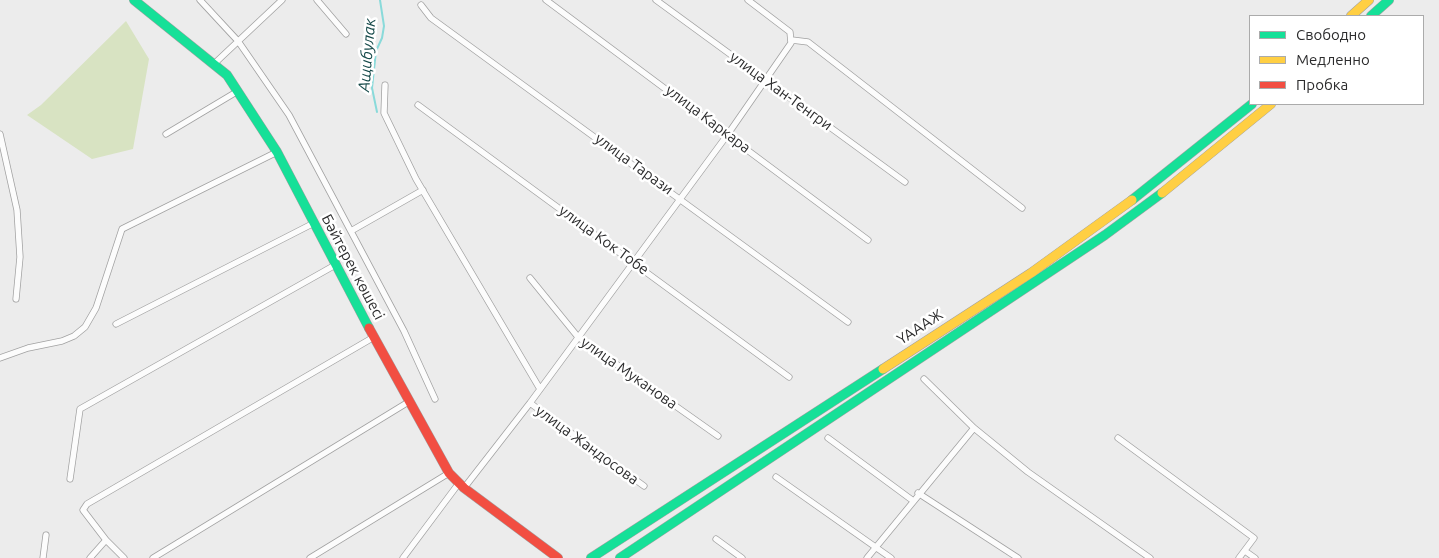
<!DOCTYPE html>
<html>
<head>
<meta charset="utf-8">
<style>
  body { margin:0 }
  #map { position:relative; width:1439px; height:558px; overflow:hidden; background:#ececec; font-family:Ubuntu,sans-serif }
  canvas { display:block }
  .legend { position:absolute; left:1249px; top:15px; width:175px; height:90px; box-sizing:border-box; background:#fff; border:1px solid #ababab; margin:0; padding:6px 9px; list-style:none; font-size:15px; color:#2c2c2d }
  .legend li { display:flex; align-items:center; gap:10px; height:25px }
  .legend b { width:25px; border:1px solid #ababab }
</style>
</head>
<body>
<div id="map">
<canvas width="1439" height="558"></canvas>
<ul class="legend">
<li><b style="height:6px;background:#16e098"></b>Свободно</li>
<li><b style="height:6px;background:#ffcf43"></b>Медленно</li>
<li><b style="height:6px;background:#f24e42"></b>Пробка</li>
</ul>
</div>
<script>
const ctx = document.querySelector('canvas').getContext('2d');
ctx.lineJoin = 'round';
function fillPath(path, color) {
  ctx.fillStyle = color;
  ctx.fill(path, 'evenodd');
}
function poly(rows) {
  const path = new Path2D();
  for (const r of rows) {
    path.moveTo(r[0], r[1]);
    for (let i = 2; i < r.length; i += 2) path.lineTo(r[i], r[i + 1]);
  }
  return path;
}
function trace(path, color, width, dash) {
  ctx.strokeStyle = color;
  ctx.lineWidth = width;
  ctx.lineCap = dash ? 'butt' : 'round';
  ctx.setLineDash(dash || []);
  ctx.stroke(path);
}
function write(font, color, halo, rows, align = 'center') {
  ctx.font = font + ' Ubuntu,sans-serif';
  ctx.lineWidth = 5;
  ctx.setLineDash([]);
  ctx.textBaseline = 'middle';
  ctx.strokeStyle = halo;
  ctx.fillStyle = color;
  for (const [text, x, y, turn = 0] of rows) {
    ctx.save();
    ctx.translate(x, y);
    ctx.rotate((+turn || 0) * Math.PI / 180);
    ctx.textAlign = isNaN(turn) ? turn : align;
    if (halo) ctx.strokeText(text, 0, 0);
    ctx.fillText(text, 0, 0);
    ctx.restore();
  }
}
fillPath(poly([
  [126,21,149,59,133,149,92,159,27,115,41,105]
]), '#d8e3c2');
trace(poly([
  [377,112,372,88,376,51,382,38,384,26,380,0]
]), '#89dada', 2);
const street = poly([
  [200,0,238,41,289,115,404,331,435,399],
  [317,0,346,34],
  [546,0,868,240],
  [656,0,905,182],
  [421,5,431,18,848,322],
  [792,40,808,42,1022,208],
  [215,63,282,0],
  [385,85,384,113,416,179,540,389],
  [418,105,789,377],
  [0,134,17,210,20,257,16,299],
  [166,134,238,91],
  [351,231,423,190],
  [530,278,578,337,718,436],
  [116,324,314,223],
  [0,358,28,348,62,341,74,336,85,327,96,308,122,229,277,152],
  [924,379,974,428,1028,472,1150,558],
  [530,403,644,486],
  [828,438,912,500],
  [1118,438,1254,538,1239,558],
  [776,477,891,558],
  [70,479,80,409,337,264],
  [464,488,530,403,728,134,791,43,790,32,748,0],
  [918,493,1018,558],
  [716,539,742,558],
  [106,540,124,558],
  [1245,551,1255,558],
  [43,558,46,535],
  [90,558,106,540,83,510,87,504,374,337],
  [153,558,410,401],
  [310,558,449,473],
  [403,558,459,483],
  [867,558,974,428]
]);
const fast = poly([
  [134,0,227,75,277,152,369,328],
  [1371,16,1389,0],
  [1132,200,1252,104],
  [591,558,883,369],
  [620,558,1105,235,1162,193]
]);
const slow = poly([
  [1351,16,1369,0],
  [1162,193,1271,104],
  [883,369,1031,273,1132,200]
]);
const jam = poly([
  [369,328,449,473,464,488,558,558]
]);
trace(street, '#a1a1a1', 7);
trace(fast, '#a1a1a1', 10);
trace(slow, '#a1a1a1', 10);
trace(jam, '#a1a1a1', 10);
trace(street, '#fcfcfc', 5.5);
trace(fast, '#16e098', 9);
trace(slow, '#ffcf43', 9);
trace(jam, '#f24e42', 9);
write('15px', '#2c2c2d', '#fff', [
  ["улица Хан-Тенгри",781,91,36],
  ["улица Каркара",708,119,37],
  ["улица Тарази",634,164,36],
  ["улица Кок Тобе",604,240,36],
  ["Бәйтерек көшесі",353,267,62],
  ["ҮАААЖ",920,327,-33],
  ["улица Муканова",629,373,35],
  ["улица Жандосова",587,445,36]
]);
write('italic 16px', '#164a4a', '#fff', [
  ["Ащибулак",367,55,-85]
]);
</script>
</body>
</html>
